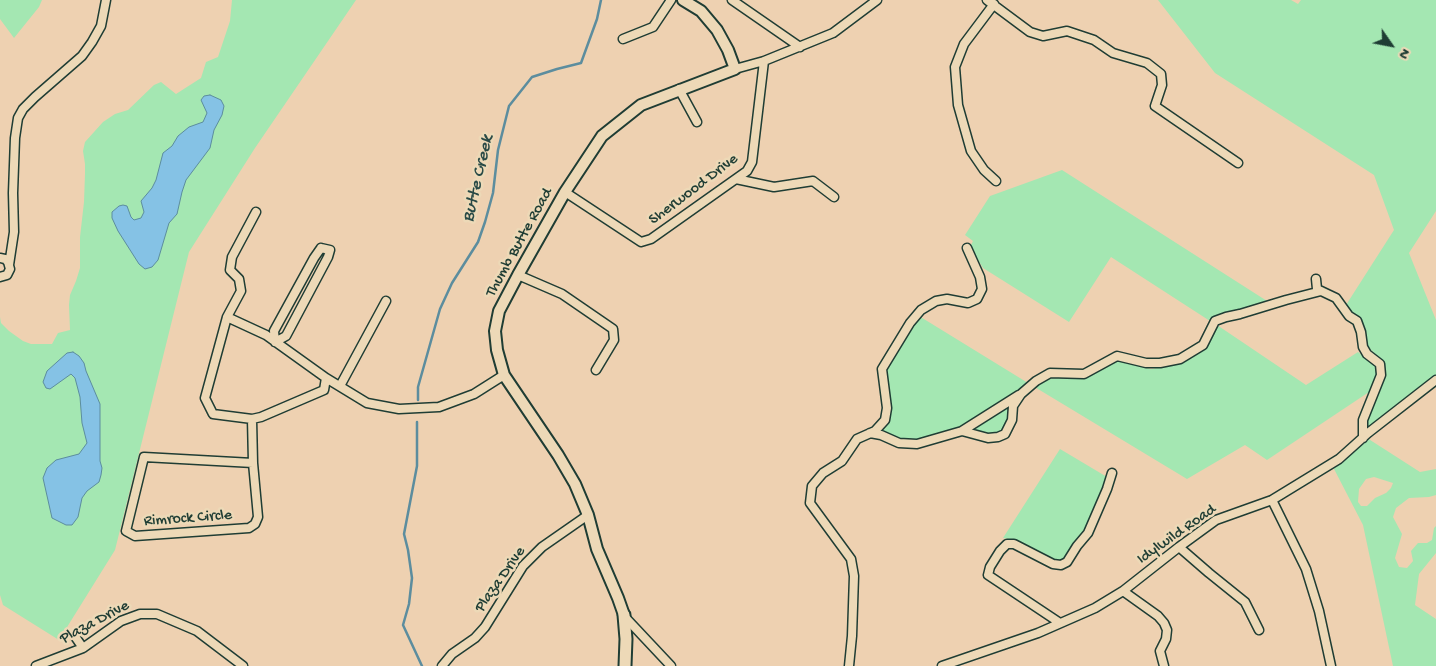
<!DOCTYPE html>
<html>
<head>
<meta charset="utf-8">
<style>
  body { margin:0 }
  #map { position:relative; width:1436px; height:666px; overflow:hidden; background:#eed1b1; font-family:"Gochi Hand",sans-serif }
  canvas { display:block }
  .north { position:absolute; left:1366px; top:20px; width:50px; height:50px; -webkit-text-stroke:4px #edd9b7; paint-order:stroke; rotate:123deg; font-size:14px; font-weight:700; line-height:20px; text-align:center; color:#1f3d34 }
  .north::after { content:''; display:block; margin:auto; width:18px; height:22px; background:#1f3d34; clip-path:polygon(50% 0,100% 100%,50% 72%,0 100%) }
</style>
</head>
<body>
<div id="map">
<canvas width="1436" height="666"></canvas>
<div class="north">N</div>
</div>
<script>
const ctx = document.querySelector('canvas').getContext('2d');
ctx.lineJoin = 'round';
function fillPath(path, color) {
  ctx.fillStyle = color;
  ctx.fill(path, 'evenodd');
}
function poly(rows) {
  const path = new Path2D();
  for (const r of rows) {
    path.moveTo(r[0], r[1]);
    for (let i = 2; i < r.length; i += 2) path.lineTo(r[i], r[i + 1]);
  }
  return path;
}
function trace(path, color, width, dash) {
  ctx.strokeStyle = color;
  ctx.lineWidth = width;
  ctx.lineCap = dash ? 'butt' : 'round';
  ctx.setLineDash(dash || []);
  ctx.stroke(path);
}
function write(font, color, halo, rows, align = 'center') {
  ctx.font = font + ' "Gochi Hand",sans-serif';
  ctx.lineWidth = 5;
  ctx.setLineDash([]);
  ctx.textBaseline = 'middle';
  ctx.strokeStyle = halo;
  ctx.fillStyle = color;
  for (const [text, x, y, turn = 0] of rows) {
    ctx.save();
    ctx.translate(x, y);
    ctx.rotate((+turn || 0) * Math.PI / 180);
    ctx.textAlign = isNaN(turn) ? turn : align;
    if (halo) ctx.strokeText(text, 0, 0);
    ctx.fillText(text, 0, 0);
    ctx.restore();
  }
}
fillPath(poly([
  [0,0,42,0,39,7,14,38,0,19],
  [232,0,356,0,255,148,189,252,115,550,59,640,3,605,0,595,0,317,1,323,9,331,23,341,31,344,52,344,58,333,70,330,69,305,70,295,76,281,80,268,80,237,84,202,85,174,85,164,83,151,85,142,103,122,115,114,128,110,154,85,161,82,176,94,201,78,206,62,218,57,230,21],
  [1158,0,1291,0,1298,4,1301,0,1436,0,1436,211,1409,253,1436,320,1436,375,1367,430,1366,423,1384,378,1385,364,1369,348,1365,342,1360,320,1351,312,1346,305,1394,230,1374,175,1215,73],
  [1062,170,1267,301,1227,313,1210,321,1111,257,1069,322,983,268,970,247,973,241,965,235,990,196],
  [919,316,1028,383,966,427,918,440,903,441,880,432,889,419,892,411,886,370],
  [1217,325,1306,385,1358,352,1377,367,1378,375,1372,390,1267,460,1245,445,1187,479,1033,386,1051,376,1078,378,1087,376,1117,360,1151,369,1181,363,1205,348],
  [1009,405,1010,419,1003,430,991,436,974,430],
  [1367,438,1420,472,1436,469,1436,495,1429,497,1409,498,1396,508,1393,517,1402,534,1395,558,1399,567,1407,568,1413,561,1411,551,1418,543,1427,543,1432,540,1434,528,1436,526,1436,553,1419,574,1415,605,1436,619,1436,666,1393,666,1363,525,1333,467],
  [1374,477,1393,483,1391,488,1386,493,1375,498,1367,506,1361,506,1358,502,1359,489,1366,479],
  [1060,449,1107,477,1087,530,1067,559,1062,562,1055,561,1014,540,1003,538]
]), '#a4e7b2');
const water = poly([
  [210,95,221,100,224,106,222,115,214,130,210,148,186,180,182,192,177,214,169,223,158,260,152,267,145,269,139,264,118,231,112,218,112,212,119,206,123,205,127,206,131,217,134,220,141,218,144,212,141,201,152,188,156,180,163,153,172,146,178,136,189,127,203,122,207,113,201,100,204,96,210,95],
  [73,352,79,356,84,363,86,371,100,404,100,461,102,468,101,475,99,482,87,491,82,498,78,517,72,525,66,525,52,518,43,478,47,468,56,460,79,454,87,443,82,423,80,397,75,378,71,374,50,389,46,388,43,382,47,371,67,353,73,352]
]);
fillPath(water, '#85c2e5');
trace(water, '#5c8d9e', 1);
trace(poly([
  [418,400,418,387,440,309,452,283,478,242,485,222,493,193,498,150,509,106,532,77,557,69,581,63,597,19,601,0],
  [417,422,417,466,404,534,408,550,412,578,409,604,403,625,422,666]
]), '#5c8d9e', 2.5);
const minor = poly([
  [732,0,800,47],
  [987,0,1030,32,1043,36,1067,31,1094,40,1113,53,1147,63,1161,74,1162,85,1155,106,1238,163],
  [994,4,964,44,955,67,958,105,971,151,984,170,996,181],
  [623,39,653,27,671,0],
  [735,69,764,61,833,33,877,0],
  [679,89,697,122],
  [736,179,774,187,813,181,834,197],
  [565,192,641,242,651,239,747,171,752,162,764,61],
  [321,248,330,250,328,257,286,336,275,342,274,331,314,258,321,248],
  [0,258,5,259,8,262,10,269,7,275,0,277],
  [9,265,14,232,13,193,15,138,18,118,23,109,35,97,82,56,92,42,101,26,106,0],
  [518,275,562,294,613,329,614,340,596,370],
  [1316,279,1317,289,1336,298,1349,316,1357,321,1361,332,1363,347,1367,354,1380,364,1381,375,1363,420,1363,438],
  [227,317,241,291,239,279,230,270,232,257,256,212],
  [326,378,266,335,227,317,205,398,213,414,252,419,261,417,324,390,326,378,367,403,399,409,439,407,474,394,504,375],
  [340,386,386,301],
  [252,419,253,463,258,517,255,524,249,528,135,536,126,531,144,457,253,463],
  [962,431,1019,395],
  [870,433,881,435,899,443,917,444,962,431,988,438,998,437,1005,434,1012,420,1013,406,1021,394,1036,381,1050,373,1084,374,1117,356,1146,363,1160,363,1180,359,1203,345,1215,321,1226,317,1240,314,1286,300,1321,291],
  [1272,500,1306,569,1319,611,1331,666],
  [1179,547,1209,573,1245,602,1259,630],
  [1123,591,1158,616,1164,623,1167,630,1166,639,1160,651,1164,666],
  [624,616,671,666],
  [1060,623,988,575,990,567,1000,551,1007,544,1014,544,1053,564,1061,565,1067,562,1077,546,1088,533,1107,489,1112,473],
  [74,635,83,648],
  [36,666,83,648,121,621,140,614,157,614,197,631,243,666],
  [442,666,452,654,475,638,485,627,523,566,542,547,588,515],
  [849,666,852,636,854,576,851,559,810,503,812,486,823,473,842,461,857,439,875,431,885,420,887,408,882,369,910,323,921,310,936,301,947,299,968,303,977,299,982,289,980,277,967,248],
  [942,666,1038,633,1095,608,1123,591,1179,547,1216,520,1272,500,1339,459,1368,433,1436,380]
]);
const tertiary = poly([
  [624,615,618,598,597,549,588,515,575,484,558,455,504,375,497,350,495,331,499,311,518,275,565,192,602,136,641,105,735,69,728,50,717,30,701,11,683,0]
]);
const secondary = poly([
  [624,615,626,639,625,666]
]);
trace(minor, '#1f3d34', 11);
trace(tertiary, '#1f3d34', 14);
trace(secondary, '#1f3d34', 15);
trace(minor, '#edd9b7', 8);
trace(tertiary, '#edd9b7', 10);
trace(secondary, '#edd9b7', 11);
write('16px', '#1f3d34', '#edd9b7', [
  ["Sherwood Drive",694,190,-37],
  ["Thumb Butte Road",520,243,-61],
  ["Rimrock Circle",188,519,-4],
  ["Idylwild Road",1177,535,-35],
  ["Plaza Drive",501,580,-55],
  ["Plaza Drive",95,623,-28]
]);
write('italic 18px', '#294a46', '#edd9b7', [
  ["Butte Creek",479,179,-77]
]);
</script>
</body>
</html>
